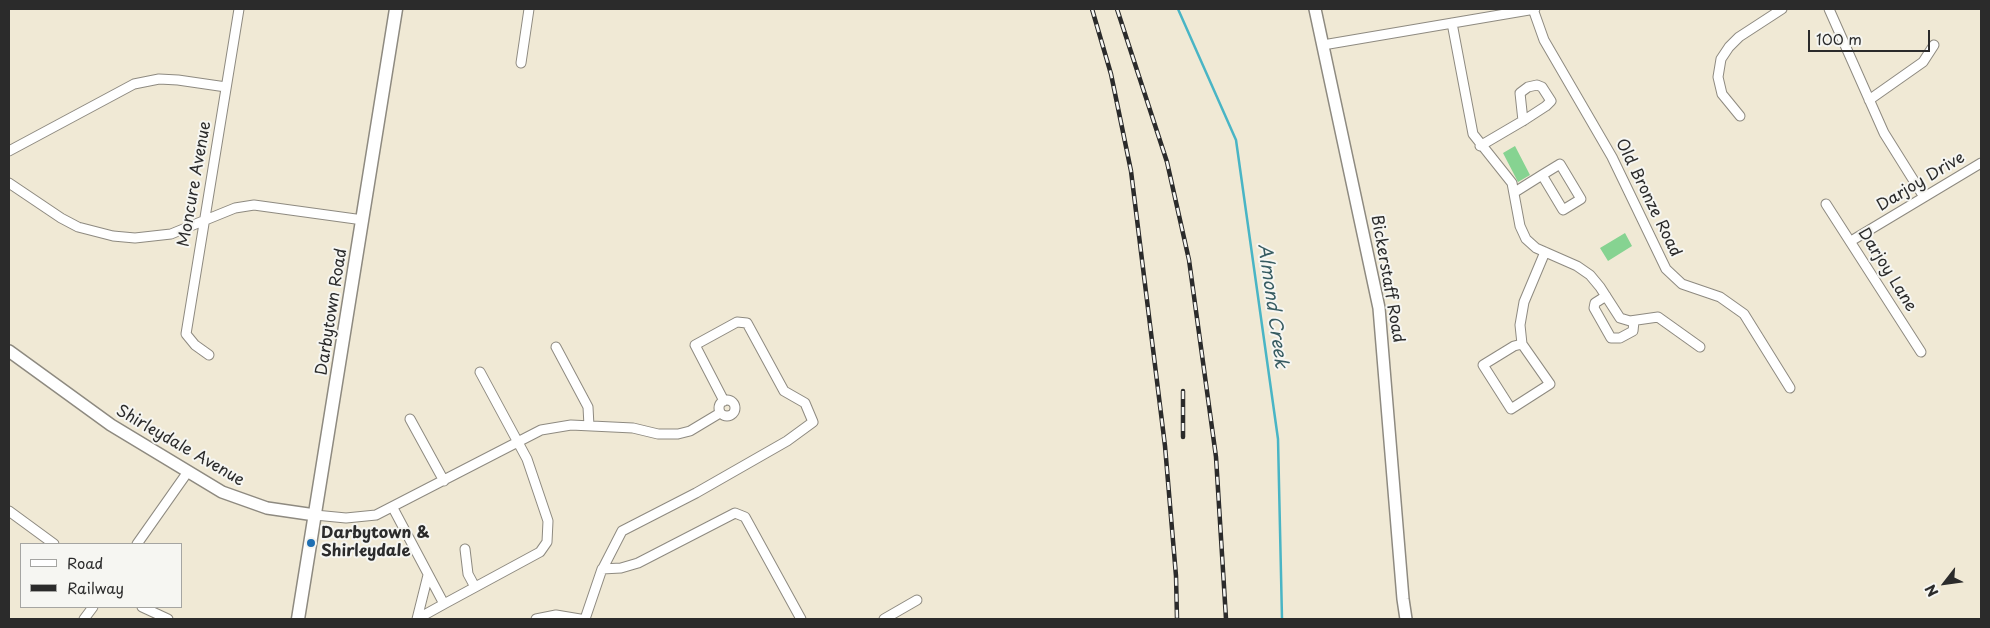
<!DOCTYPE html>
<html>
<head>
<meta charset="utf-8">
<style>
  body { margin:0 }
  #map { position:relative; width:1990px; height:628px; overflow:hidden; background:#f0e9d5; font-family:"Playpen Sans",sans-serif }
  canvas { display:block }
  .frame { position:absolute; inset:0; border:10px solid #2b2b2b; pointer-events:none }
  .legend { position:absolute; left:20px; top:543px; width:162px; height:65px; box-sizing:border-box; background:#f6f6f2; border:1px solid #a5a5a2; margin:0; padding:6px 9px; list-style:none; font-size:15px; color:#2b2b2b }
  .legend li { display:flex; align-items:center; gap:10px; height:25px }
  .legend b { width:25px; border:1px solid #a5a5a2 }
  .north { position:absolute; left:1920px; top:558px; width:50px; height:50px; -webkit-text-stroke:4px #f6f6f2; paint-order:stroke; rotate:240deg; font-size:14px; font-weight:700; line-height:20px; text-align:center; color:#2b2b2b }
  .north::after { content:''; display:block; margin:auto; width:18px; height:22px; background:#2b2b2b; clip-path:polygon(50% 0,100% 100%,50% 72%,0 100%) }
  .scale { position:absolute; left:1808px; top:30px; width:122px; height:22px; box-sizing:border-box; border:2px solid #2b2b2b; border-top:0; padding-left:6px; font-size:15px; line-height:18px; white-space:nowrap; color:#2b2b2b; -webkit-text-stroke:4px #f6f6f2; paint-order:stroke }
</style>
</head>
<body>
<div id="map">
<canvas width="1990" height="628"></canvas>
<div class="frame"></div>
<ul class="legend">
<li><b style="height:6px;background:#fff"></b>Road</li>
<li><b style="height:6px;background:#2b2b2b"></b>Railway</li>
</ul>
<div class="north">N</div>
<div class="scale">100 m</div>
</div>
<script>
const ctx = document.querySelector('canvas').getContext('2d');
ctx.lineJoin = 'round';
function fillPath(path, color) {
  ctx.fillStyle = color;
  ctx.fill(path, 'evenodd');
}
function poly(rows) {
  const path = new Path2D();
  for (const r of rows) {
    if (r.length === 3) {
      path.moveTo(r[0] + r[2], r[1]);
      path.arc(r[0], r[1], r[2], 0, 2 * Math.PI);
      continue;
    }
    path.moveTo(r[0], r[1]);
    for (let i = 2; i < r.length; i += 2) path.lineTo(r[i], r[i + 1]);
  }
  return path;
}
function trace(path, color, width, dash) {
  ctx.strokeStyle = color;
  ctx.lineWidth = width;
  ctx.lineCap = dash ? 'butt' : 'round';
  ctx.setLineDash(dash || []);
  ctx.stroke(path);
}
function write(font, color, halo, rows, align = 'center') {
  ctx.font = font + ' "Playpen Sans",sans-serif';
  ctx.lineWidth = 4;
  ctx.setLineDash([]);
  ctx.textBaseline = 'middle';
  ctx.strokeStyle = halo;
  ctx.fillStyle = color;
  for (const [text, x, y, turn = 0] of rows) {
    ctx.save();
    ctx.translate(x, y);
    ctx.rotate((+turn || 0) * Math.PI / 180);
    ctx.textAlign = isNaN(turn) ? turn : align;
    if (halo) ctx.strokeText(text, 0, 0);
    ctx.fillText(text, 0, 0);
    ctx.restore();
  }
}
fillPath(poly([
  [1515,146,1530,175,1518,182,1503,153],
  [1625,233,1632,246,1608,261,1600,248]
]), '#86d391');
trace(poly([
  [1178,9,1236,140,1278,439,1282,619]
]), '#49b5c5', 2.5);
const minor = poly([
  [1533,9,1544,40,1612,157,1666,269,1682,284,1720,297,1744,314,1790,388],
  [1829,9,1884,133,1924,197],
  [1452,23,1473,134,1512,183,1520,226,1526,239,1536,248,1577,266,1590,275,1600,287,1620,318,1630,321,1658,317,1700,347],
  [1323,45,1535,9],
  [521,63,529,9],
  [1869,100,1923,62,1934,45],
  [1740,116,1722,94,1718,77,1721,59,1729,47,1739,37,1782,9],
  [1480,146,1526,119,1546,106,1551,101,1542,87,1537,85,1528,87,1520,93,1523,121],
  [9,151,134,84,159,79,178,80,226,87],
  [9,183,61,218,78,227,113,236,135,238,171,234,235,208,254,205,363,220],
  [1515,192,1542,175,1560,164,1581,199,1563,210,1542,175],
  [1826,204,1921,352],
  [1851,241,1981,163],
  [1606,296,1595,303,1594,308,1611,338,1620,338,1633,331,1634,321],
  [1522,344,1514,346,1483,365,1511,409,1550,384,1522,344,1520,325,1524,302,1545,252],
  [556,347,588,407,589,426],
  [209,355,195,345,186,334,239,9],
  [727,408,8],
  [410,419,444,481],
  [393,508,444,604,540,552,547,542,548,521,527,459,480,372],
  [9,511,54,544],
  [315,515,346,518,376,515,541,430,571,425,633,428,658,434,678,434,690,431,720,413],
  [137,544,187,473],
  [465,549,468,574,475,587],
  [603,568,622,531,696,493,787,441,813,422,805,403,784,391,747,323,737,322,695,345,724,401],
  [142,607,168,619],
  [84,619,93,607],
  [417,619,428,575],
  [417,619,444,604],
  [536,619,556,615,580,619],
  [585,619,602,569,621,568,638,563,735,513,745,517,801,619],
  [884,619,917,600]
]);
const tertiary = poly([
  [1315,9,1379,308,1403,599,1406,619],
  [9,351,111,425,222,492,267,508,315,515]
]);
const secondary = poly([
  [298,619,396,9]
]);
trace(minor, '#8e8a80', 11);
trace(tertiary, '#8e8a80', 14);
trace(secondary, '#8e8a80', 15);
trace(minor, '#fff', 9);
trace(tertiary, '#fff', 11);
trace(secondary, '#fff', 12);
const rail = poly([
  [1092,9,1111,74,1131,171,1165,446,1176,576,1177,619],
  [1117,9,1167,162,1189,260,1216,457,1226,619],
  [1183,391,1183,437]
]);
trace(rail, '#2b2b2b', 4.5);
trace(rail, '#f6f6f2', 2.5, [8]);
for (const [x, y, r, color] of [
  [311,543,5,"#1f6fb2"]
]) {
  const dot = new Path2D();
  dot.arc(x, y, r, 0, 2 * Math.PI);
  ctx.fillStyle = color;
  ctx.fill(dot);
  trace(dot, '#f6f6f2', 2);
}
write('16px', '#2b2b2b', '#f6f6f2', [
  ["Darjoy Drive",1921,182,-31],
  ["Moncure Avenue",195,184,-80],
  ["Old Bronze Road",1648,198,64],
  ["Darjoy Lane",1887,270,58],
  ["Bickerstaff Road",1387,279,80],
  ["Darbytown Road",332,312,-81],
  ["Shirleydale Avenue",180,446,30]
]);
write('bold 16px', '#2b2b2b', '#f6f6f2', [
  ["Darbytown &",321,534],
  ["Shirleydale",321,552]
], 'left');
write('italic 18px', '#365b61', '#f6f6f2', [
  ["Almond Creek",1272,306,82]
]);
</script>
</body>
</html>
